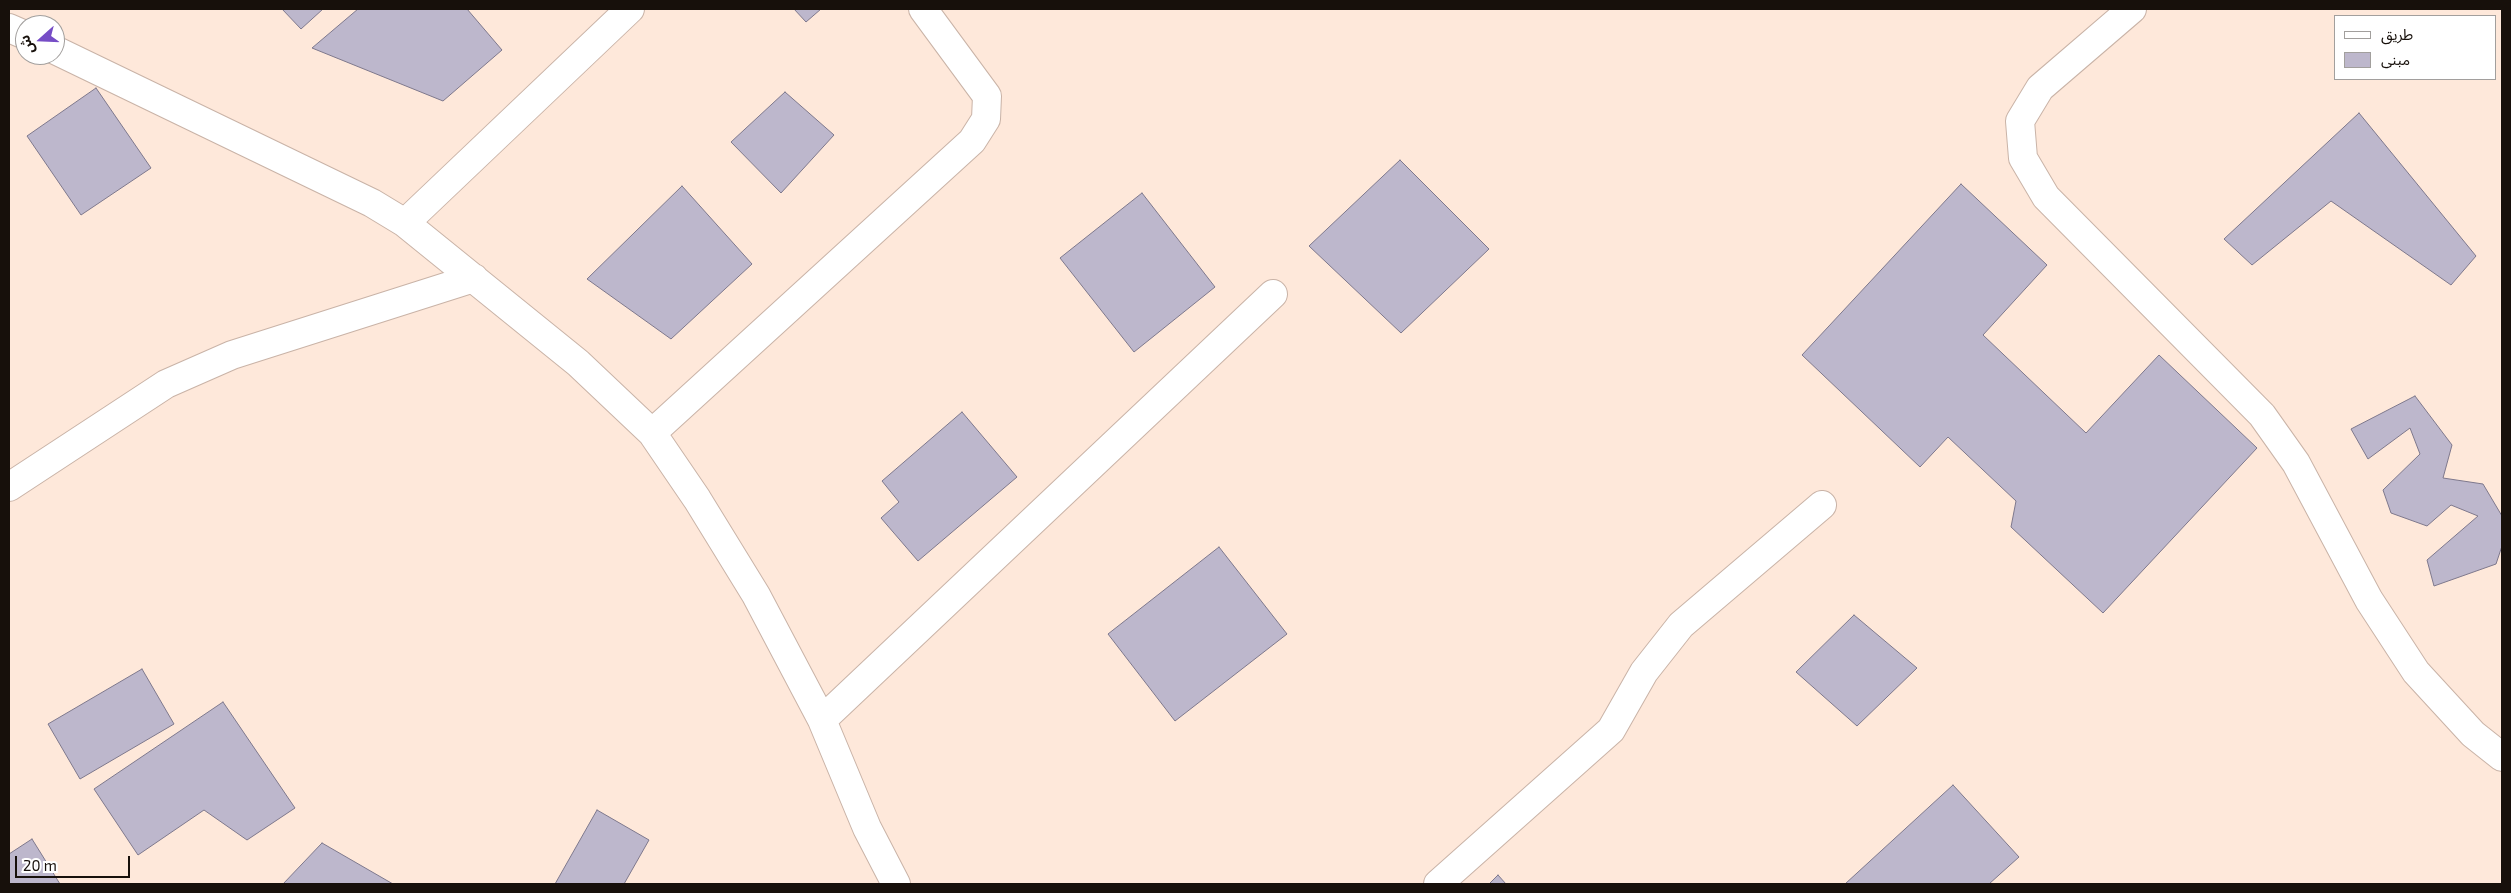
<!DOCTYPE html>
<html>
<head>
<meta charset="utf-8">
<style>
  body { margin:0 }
  #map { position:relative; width:2511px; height:893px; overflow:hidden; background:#fee8da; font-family:"Exo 2","Noto Sans Arabic",sans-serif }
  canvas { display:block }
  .frame { position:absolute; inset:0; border:10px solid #17100b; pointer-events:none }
  .legend { position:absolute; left:2334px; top:15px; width:162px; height:65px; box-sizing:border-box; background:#fff; border:1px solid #a29f9d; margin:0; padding:6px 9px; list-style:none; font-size:15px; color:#17100b }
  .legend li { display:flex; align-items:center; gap:10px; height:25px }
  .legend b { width:25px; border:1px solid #a29f9d }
  .north { position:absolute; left:15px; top:15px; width:50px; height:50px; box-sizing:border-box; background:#fff; border:1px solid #a29f9d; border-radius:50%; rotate:250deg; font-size:14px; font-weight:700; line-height:20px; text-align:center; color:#17100b }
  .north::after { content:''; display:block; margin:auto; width:18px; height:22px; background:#764dc6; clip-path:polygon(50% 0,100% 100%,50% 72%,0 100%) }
  .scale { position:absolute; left:15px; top:856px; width:115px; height:22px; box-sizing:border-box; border:2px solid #17100b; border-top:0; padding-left:6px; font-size:15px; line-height:18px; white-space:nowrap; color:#17100b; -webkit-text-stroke:4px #fff; paint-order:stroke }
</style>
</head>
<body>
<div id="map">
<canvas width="2511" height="893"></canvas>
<div class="frame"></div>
<ul class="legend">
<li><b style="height:6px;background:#fff"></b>طريق</li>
<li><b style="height:14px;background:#bdb7cc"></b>مبنى</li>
</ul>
<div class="north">ش</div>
<div class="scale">20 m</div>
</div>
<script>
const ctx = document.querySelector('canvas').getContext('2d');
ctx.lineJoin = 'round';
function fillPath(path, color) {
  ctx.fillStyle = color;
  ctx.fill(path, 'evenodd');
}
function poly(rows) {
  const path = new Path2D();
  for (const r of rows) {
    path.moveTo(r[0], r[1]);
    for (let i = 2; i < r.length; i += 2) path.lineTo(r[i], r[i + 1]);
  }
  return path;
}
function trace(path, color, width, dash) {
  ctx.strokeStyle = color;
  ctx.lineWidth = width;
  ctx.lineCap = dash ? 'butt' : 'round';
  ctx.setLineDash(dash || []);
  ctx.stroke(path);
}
const building = poly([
  [282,9,323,9,301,29,282,9],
  [358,9,467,9,502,50,443,101,312,48,358,9],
  [794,9,821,9,806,22,794,9],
  [96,88,151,168,81,215,27,136,96,88],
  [785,92,834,135,781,193,731,142,785,92],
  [2359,113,2476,256,2451,285,2331,201,2252,265,2224,239,2359,113],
  [1400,160,1489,249,1401,333,1309,246,1400,160],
  [1961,184,2047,265,1983,335,2086,433,2159,355,2257,448,2103,613,2011,527,2016,501,1948,437,1920,467,1802,355,1961,184],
  [682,186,752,264,671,339,587,279,682,186],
  [1142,193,1215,287,1134,352,1060,258,1142,193],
  [2415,396,2452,445,2443,478,2483,484,2502,516,2502,546,2496,564,2434,586,2427,560,2478,516,2451,505,2427,526,2391,513,2383,490,2420,454,2410,428,2368,459,2351,429,2415,396],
  [962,412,1017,477,918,561,881,518,899,502,882,481,962,412],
  [1219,547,1287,634,1175,721,1108,634,1219,547],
  [1854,615,1917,668,1857,726,1796,672,1854,615],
  [142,669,174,724,80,779,48,724,142,669],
  [223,702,295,808,247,840,204,810,138,855,94,789,223,702],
  [1953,785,2019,857,1989,884,1845,884,1953,785],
  [597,810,649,840,624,884,555,884,597,810],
  [32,839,60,884,9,884,9,854,32,839],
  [322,843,393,884,283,884,322,843],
  [1498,875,1506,884,1489,884,1498,875]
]);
fillPath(building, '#bdb7cc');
trace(building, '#7e788c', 1);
const minor = poly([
  [2132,9,2040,88,2020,121,2023,158,2046,197,2262,415,2296,463,2369,600,2416,672,2473,734,2502,757],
  [9,28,25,35],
  [55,50,372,203,405,223,578,363,652,433,697,499,756,595,822,720,867,828,896,884],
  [405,223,630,9],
  [652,433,972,141,986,119,987,96,923,9],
  [9,487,166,384,232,355,474,278],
  [822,720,1273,294],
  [1438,884,1611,730,1644,672,1681,625,1822,505]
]);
trace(minor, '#c9b3a7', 30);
trace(minor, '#fff', 28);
</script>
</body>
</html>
